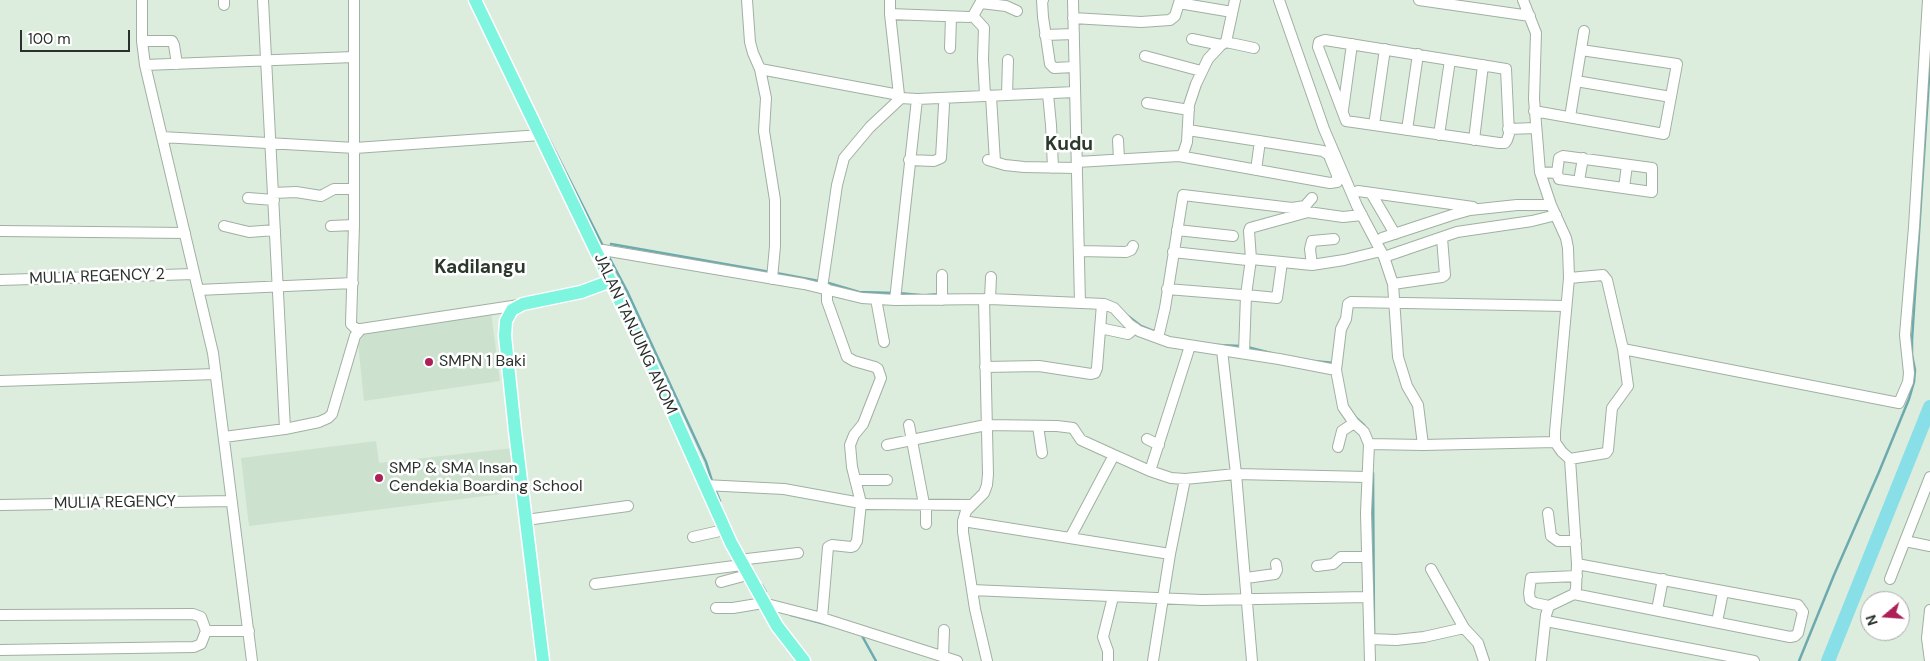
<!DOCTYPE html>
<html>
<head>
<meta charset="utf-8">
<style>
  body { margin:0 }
  #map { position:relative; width:1930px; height:661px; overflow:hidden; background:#dcecdd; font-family:"DM Sans",sans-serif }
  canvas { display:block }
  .north { position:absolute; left:1860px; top:591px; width:50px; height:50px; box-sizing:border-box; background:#fff; border:1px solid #aaacaa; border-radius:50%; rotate:252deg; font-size:14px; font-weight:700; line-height:20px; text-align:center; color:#2a302b }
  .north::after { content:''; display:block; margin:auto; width:18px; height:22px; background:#ae1f57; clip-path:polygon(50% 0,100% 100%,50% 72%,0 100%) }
  .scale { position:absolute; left:20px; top:30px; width:110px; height:22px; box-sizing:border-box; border:2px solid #2a302b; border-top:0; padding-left:6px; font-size:15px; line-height:18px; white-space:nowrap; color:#2a302b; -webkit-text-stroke:4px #fff; paint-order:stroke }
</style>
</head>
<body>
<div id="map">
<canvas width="1930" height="661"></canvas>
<div class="north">N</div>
<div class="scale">100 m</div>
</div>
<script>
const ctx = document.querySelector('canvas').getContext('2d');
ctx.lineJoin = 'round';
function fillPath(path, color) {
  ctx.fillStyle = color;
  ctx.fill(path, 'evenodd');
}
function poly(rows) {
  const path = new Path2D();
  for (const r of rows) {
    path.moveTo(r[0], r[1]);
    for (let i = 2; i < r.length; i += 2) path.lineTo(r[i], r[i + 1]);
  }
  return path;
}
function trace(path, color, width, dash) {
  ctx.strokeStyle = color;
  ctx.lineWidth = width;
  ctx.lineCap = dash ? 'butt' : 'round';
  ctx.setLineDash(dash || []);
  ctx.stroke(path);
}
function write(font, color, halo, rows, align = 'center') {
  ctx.font = font + ' "DM Sans",sans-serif';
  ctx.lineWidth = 5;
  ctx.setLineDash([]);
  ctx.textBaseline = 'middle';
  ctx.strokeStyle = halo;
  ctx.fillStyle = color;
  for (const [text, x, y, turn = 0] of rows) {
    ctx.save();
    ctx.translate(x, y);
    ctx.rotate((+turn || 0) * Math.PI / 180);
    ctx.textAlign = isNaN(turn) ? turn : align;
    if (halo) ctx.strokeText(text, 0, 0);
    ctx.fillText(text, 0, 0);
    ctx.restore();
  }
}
fillPath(poly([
  [491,312,500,381,364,401,358,343,365,333],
  [376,441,379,463,513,448,517,492,249,526,241,458]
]), '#cde2ce');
trace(poly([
  [541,123,604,248],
  [611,244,770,272],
  [608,255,627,291,706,462,712,481],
  [776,273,819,281],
  [825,282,859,292,893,293],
  [898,293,920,295],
  [928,295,940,294],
  [1128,316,1141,326,1156,332],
  [1217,345,1241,346],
  [1247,347,1271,353],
  [1313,361,1335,363],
  [1355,417,1364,425],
  [1373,473,1374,633],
  [715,489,720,501],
  [762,585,766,592],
  [791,615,829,625],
  [861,634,876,661],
  [1799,661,1834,575,1879,472,1909,399,1914,382,1915,370,1912,355,1912,340,1930,63]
]), '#6caaaf', 2.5);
trace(poly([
  [1828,661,1930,407]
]), '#89dfe8', 14);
const minor = poly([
  [142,0,142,41,145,65,213,353,252,661],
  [263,0,285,429],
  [354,0,354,225,351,324,356,329,360,329],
  [747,0,750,42,753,53,760,69,766,98,764,131,775,200,775,246,772,279],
  [1043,0,1042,0,1043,17,1050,64,1054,68,1074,67],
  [1073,0,1080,303],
  [1279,0,1324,129,1357,206,1384,257],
  [1419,0,1530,16],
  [1523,0,1536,33,1534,99,1540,172,1551,205,1566,238,1568,248,1569,278,1555,432,1555,442],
  [981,3,1006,6,1017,11],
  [224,5,224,0],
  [890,14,890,0],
  [973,16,984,28,983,59,985,95],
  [1073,18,1141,22,1170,20,1175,16,1179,3,1232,12],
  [1045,35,1074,34],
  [1192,39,1221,45],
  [1325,40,1506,69,1509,134,1507,140,1505,143,1499,143,1346,121,1318,47,1319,42,1325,40],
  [142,41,172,41,174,45,177,64],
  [1226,42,1254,48],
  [950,48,951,17],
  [1145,56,1201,71],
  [145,65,354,57],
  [760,69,899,95],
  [1576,81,1671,97],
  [1048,94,1051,125,1053,168],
  [1007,95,1008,60],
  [991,96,995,162],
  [901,98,917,99,1075,92],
  [1147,103,1189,110],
  [1343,110,1352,44],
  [1534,111,1664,134,1677,64,1581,50],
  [1570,117,1584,31],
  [1374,125,1385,49],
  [1508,129,1536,128],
  [1407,130,1418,54],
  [1439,135,1450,60],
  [162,137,355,148,541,135],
  [1118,140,1119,159],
  [1474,140,1483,65],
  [1179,156,1183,154,1187,142,1189,105,1196,84,1208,59,1221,45,1226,42,1235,0],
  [909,160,934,161,941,158,944,105],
  [988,160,1005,165,1024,167,1077,168],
  [1077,162,1179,156,1330,183,1337,182,1337,175,1330,158,1329,155,1323,151,1188,130],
  [1256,170,1260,141],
  [1540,172,1557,173,1559,179,1652,192,1652,168,1563,156,1559,158,1557,173],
  [1579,181,1583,158],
  [1624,188,1627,165],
  [1358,191,1473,207],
  [273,193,296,192,321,196,334,189,353,189],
  [1371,193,1395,234],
  [248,198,274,200],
  [224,226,249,232,275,230],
  [331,226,354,225],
  [1177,230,1233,236],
  [0,231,185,233],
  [1382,238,1452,215,1470,210,1517,205,1551,205],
  [596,250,603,250,804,284,862,298,895,300,990,299,1104,304,1114,308,1129,324,1139,331,1169,342,1279,359,1336,370,1343,407,1354,423,1364,432,1369,444,1366,513,1370,661],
  [1079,251,1126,252,1131,250,1133,246],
  [1173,252,1247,260],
  [1251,259,1282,262],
  [1312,265,1310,249,1312,241,1334,239],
  [1569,278,1603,275,1607,280,1623,349,1628,386,1612,408,1608,450,1606,453,1570,459],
  [0,280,194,274],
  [1393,284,1442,277,1445,275,1442,238],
  [822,288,837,185,844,158,870,127,901,98,899,95,890,14,969,17,973,16,982,0],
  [1167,289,1242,295],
  [198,290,353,283],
  [1246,295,1277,298,1282,262,1312,265,1344,260,1381,251],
  [876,299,884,342],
  [984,299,988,474,987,485,984,493,966,511,963,521,963,532,975,609,987,661],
  [990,299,991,277],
  [895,300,917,99],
  [942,300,942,275],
  [1100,328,1128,334,1135,328],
  [1158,338,1165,308,1183,195,1292,208,1305,206,1312,198],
  [1623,349,1899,403,1908,382,1909,373,1905,335,1914,227,1928,0],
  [1222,350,1236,474,1252,661],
  [1244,353,1246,295,1251,259,1249,231,1250,228,1308,212,1343,217,1362,215],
  [985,367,1039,366,1091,374,1095,373,1097,368,1102,304],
  [1336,370,1341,329,1346,319,1348,304,1351,302,1566,306],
  [0,381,216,374],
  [909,425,924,504],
  [1038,426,1042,453],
  [224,437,285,429,319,422,328,418,332,414,355,336,361,329,519,305],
  [1147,439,1159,445],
  [1369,444,1423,445,1555,442,1562,452,1570,459,1577,564,1576,589,1574,594,1549,606,1546,615,1541,661],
  [887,445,986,425,1057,426,1073,428,1081,440,1114,455],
  [1423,445,1418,405,1407,386,1398,357,1393,284,1384,257,1457,232,1532,221,1556,215],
  [1338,447,1342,431,1354,423],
  [1150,471,1190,346],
  [855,480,887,480],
  [704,485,784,489,866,504,971,505],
  [0,505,231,501],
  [1548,513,1551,536,1558,541,1576,541],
  [526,520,628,506],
  [963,521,1170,554],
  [926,524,926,504],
  [693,537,724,530],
  [1070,538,1114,455,1150,471,1171,478,1185,479,1236,474,1367,477],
  [1905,541,1930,546],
  [739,560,798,553],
  [1317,566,1333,564,1341,557,1367,557],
  [1431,569,1464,628],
  [1246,578,1275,574,1277,570,1276,564],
  [1890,579,1930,477],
  [721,582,747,575],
  [595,584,742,565],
  [972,590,1202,600,1368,597],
  [1574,594,1790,637,1795,636,1798,633,1803,612,1798,605,1577,564],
  [1549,606,1535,603,1530,600,1529,593,1531,578,1577,576],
  [716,608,733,608,763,603,822,618,957,661],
  [1657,610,1663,579],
  [0,615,193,614,201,617,206,631],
  [822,618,828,547,832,545,851,547,854,546,857,541,861,503,852,467,850,445,854,435,863,424,881,378,878,369,875,367,854,361,847,357,827,301,827,289],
  [1546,621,1754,661],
  [1717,622,1723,592],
  [1370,639,1396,640,1424,637,1464,628,1478,643,1484,661],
  [0,650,194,647,201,644,206,631,249,631],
  [943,657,944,630],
  [1108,661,1108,651,1103,637,1113,597],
  [1153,661,1170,554,1185,479],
  [1930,661,1927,638,1930,610]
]);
const major = poly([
  [475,0,659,382,731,543,777,626,804,661],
  [543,661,515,431,505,336,506,321,512,310,523,304,581,292,611,281]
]);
trace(minor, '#a1b0a2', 12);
trace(major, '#fff', 15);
trace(minor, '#fff', 10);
trace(major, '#7df5df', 12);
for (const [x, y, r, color] of [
  [429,362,5,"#ae1f57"],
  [379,478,5,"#ae1f57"]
]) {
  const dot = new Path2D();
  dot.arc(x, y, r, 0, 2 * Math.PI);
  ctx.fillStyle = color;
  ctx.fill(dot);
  trace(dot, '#fff', 2);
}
write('16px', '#2a302b', '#fff', [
  ["MULIA REGENCY 2",97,277,-2],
  ["JALAN TANJUNG ANOM",635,334,65],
  ["MULIA REGENCY",115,503,-1]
]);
write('16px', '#2a302b', '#fff', [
  ["SMPN 1 Baki",439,362],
  ["SMP & SMA Insan",389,469],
  ["Cendekia Boarding School",389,487]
], 'left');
write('bold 19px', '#2b382c', '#fff', [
  ["Kudu",1069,145],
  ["Kadilangu",480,268]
]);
</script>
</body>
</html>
